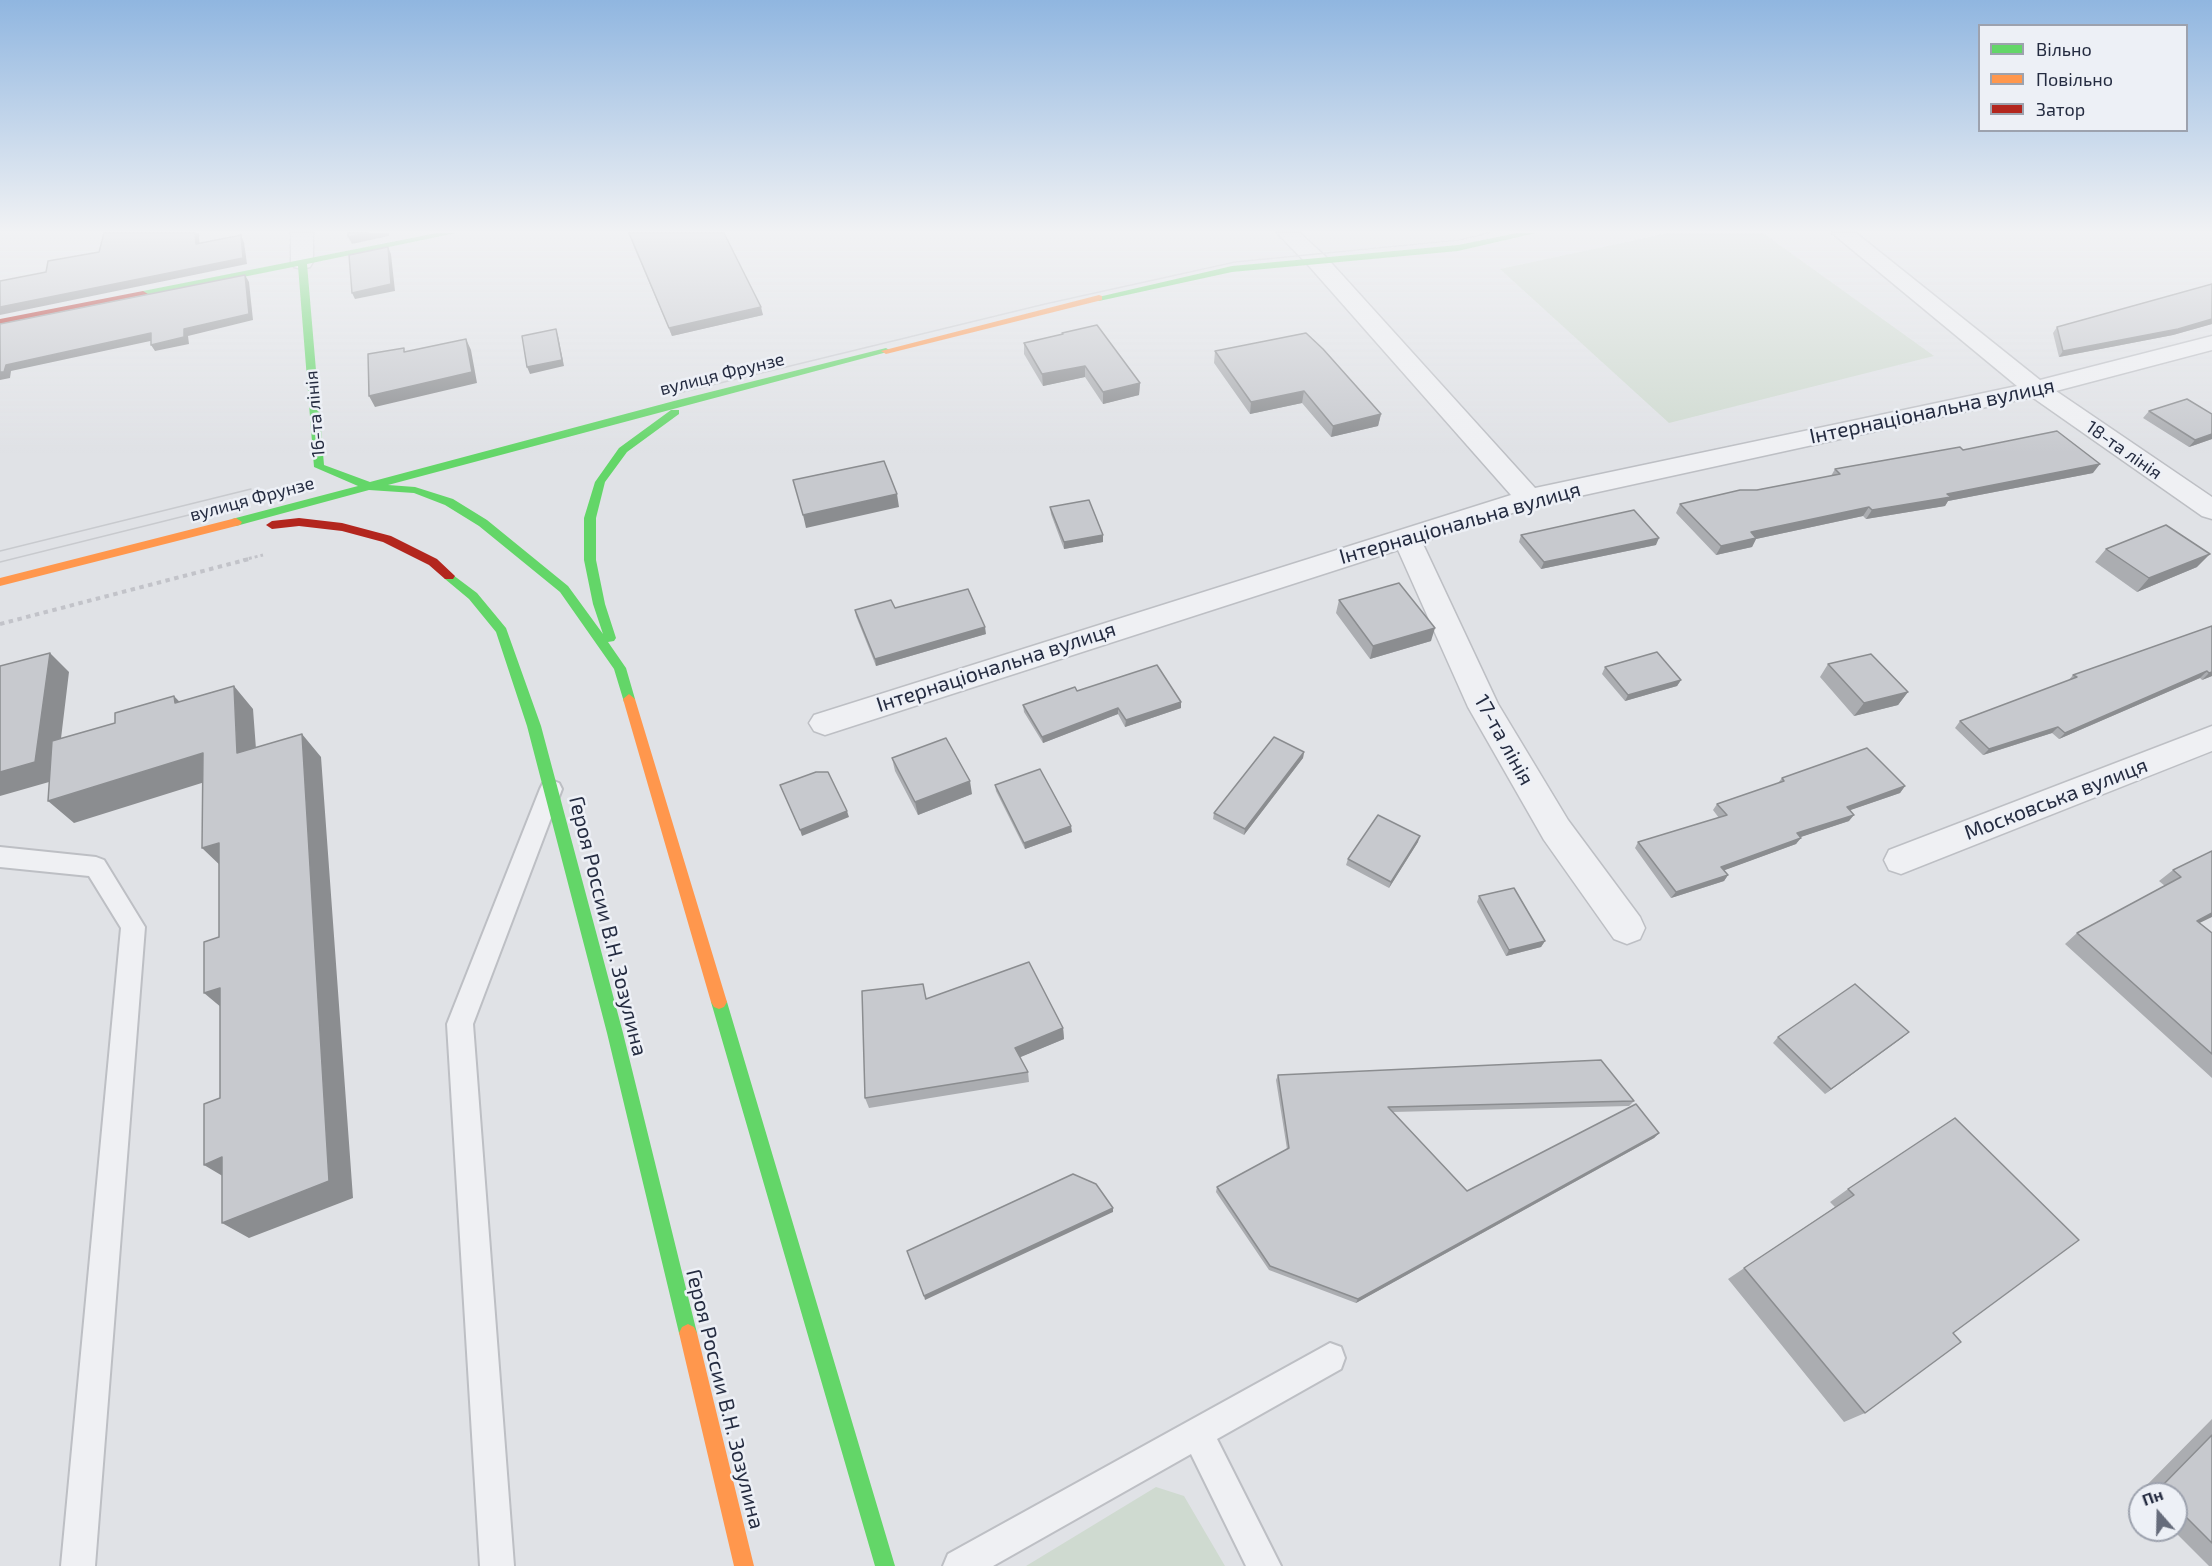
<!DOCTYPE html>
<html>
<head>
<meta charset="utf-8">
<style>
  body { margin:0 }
  #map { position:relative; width:2212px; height:1566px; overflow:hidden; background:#e0e2e6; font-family:"Exo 2",sans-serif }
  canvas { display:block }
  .legend { position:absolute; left:1978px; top:24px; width:210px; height:108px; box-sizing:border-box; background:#edf0f6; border:2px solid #9da2ae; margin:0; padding:8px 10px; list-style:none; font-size:18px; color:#252c41 }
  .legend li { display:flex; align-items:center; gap:12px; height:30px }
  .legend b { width:30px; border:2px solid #9da2ae }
  .north { position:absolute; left:2128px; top:1482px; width:60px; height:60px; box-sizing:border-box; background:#edf0f6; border:2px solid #9da2ae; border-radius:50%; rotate:340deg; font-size:16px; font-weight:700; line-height:24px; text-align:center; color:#252c41 }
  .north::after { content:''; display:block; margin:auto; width:21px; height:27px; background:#666c7b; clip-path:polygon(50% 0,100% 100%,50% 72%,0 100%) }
</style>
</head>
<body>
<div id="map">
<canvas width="2212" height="1566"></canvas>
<ul class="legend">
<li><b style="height:8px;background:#63d668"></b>Вільно</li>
<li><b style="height:8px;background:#ff974d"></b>Повільно</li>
<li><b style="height:8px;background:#b3261e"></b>Затор</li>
</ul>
<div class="north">Пн</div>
</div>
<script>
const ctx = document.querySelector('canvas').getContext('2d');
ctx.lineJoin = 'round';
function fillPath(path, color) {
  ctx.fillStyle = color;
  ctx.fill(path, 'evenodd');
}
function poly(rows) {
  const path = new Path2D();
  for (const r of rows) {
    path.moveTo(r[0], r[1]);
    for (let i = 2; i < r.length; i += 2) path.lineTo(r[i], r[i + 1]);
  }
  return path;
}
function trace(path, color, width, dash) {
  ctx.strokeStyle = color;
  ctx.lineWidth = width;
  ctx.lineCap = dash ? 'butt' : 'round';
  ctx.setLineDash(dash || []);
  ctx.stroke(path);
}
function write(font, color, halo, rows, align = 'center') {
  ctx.font = font + ' "Exo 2",sans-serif';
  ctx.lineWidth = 5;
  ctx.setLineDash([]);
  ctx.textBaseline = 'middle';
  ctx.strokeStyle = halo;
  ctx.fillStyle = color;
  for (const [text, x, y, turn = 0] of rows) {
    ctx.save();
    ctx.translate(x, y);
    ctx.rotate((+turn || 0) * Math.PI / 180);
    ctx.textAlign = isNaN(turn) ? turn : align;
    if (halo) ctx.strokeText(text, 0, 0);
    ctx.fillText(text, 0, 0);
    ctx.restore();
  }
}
fillPath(poly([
  [1668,233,1763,233,1934,356,1669,423,1500,269],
  [1156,1487,1184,1496,1225,1566,1026,1566]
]), '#cfdad0');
const lane = poly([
  [551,780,559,783,562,789,473,1024,514,1566,480,1566,447,1024,540,789,543,783,551,780],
  [0,847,96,857,104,860,145,927,95,1566,61,1566,121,928,89,876,0,867,0,847],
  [1330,1343,1341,1347,1345,1358,1341,1369,1217,1439,1281,1566,1246,1566,1191,1454,993,1566,943,1566,948,1554,1330,1343]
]);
const street = poly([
  [291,233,313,233,313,262,310,267,302,269,294,267,291,262,291,233],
  [1277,233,1300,233,1325,256,1535,488,2017,386,1832,233,1856,233,2040,380,2212,336,2212,350,2056,391,2212,497,2212,519,2202,516,2032,397,1534,506,1422,542,1498,704,1568,820,1640,917,1645,928,1640,939,1627,944,1614,939,1544,840,1468,707,1398,550,825,735,814,731,809,723,814,715,1511,495,1309,266,1277,233],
  [2212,726,2212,751,1901,874,1889,870,1884,860,1889,850,2212,726]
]);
trace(lane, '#bdbfc4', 4);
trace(street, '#bdbfc4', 3);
trace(poly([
  [243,560,263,555]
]), '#c2c3c9', 3, [3, 3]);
trace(poly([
  [0,624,249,559]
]), '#c2c3c9', 4, [4.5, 4.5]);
fillPath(lane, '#eff0f3');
fillPath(street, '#eff0f3');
fillPath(poly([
  [437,233,456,233,307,264,324,465,370,482,674,401,886,348,891,351,388,485,415,487,453,499,487,520,568,586,603,634,593,604,584,560,584,518,595,482,619,448,671,410,679,410,679,414,627,452,605,482,596,518,596,560,605,604,616,638,614,641,608,642,626,668,635,699,634,702,624,702,614,669,560,592,479,526,445,505,414,493,369,490,236,526,232,525,232,519,358,486,314,467,298,266,143,297,138,294,143,291,437,233],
  [1517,233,1536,233,1458,251,1232,272,1099,301,1094,298,1232,266,1458,245,1517,233],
  [449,572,477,593,506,628,541,726,623,1033,697,1333,694,1339,688,1342,682,1339,679,1333,607,1033,527,726,496,632,469,599,445,579,443,576,445,573,449,572],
  [719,995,724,997,727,1002,895,1566,875,1566,711,1002,714,997,719,995]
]), '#63d668');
fillPath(poly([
  [1099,295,1102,296,1102,300,886,354,881,351,1099,295],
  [236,518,242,522,240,525,0,586,0,578,236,518],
  [629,694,635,699,727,1002,724,1007,719,1009,714,1007,711,1002,623,699,629,694],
  [688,1324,694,1327,697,1333,754,1566,734,1566,679,1333,682,1327,688,1324]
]), '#ff974d');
fillPath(poly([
  [143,291,148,294,146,296,0,325,0,319,143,291],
  [299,518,342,523,391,536,437,559,455,576,453,579,445,579,429,565,383,542,342,531,299,526,272,529,266,525,272,521,299,518]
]), '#b3261e');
trace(poly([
  [673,385,749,367],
  [679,393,1045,304,1235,262,1459,240,1489,233],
  [0,551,251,489],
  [0,562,249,500]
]), '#c8cace', 1.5);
fillPath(poly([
  [628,233,724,233,763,315,672,336],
  [2212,284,2212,324,2173,335,2059,357,2053,333,2057,327],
  [1062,333,1140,383,1139,395,1103,404,1085,377,1043,386,1024,354,1024,343,1062,335],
  [1215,351,1381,414,1378,426,1331,437,1302,403,1250,414,1214,363],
  [2149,411,2212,414,2212,439,2189,447,2143,418],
  [1963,450,2093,473,1948,501,1945,506,1866,519,1863,516,1756,539,1752,547,1716,555,1676,513,1680,504,1831,476,1835,469],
  [1050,507,1103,542,1064,549,1051,514],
  [1521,535,1656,545,1541,569,1519,542],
  [2106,549,2197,567,2137,592,2095,562],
  [1339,600,1431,641,1370,659,1336,613],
  [895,608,986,634,876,666,856,616,855,610],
  [2212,626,2212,676,2202,680,2200,678,2059,739,2052,733,1983,755,1955,728,1960,721,2068,681,2073,675],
  [1828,664,1908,692,1898,705,1854,716,1820,677],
  [1605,667,1681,680,1677,686,1625,701,1602,674],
  [1023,705,1181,708,1125,727,1118,714,1043,743,1024,712],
  [1304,752,1303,758,1244,835,1213,819,1214,813],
  [892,758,972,794,918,815,895,771],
  [1782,778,1905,786,1900,793,1850,810,1849,821,1800,837,1796,844,1724,870,1728,875,1724,881,1671,898,1635,848,1638,842,1719,818,1713,810,1717,804,1778,783],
  [995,785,1072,832,1025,849,996,791],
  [1418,842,1389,888,1346,865,1348,859],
  [2212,851,2200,923,2212,933,2212,1078,2065,944,2077,933,2165,886,2159,881,2173,870],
  [1479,896,1545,941,1541,947,1506,956,1477,902],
  [927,999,1063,1028,1064,1039,1020,1057,1028,1072,1029,1082,869,1108,865,1098],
  [1909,1032,1825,1094,1773,1043,1778,1037],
  [1278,1075,1634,1101,1629,1106,1393,1112,1467,1191,1659,1133,1654,1138,1356,1303,1269,1270,1216,1192,1217,1187,1287,1149,1276,1080],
  [1955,1118,1953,1333,1865,1413,1844,1422,1728,1279,1835,1207,1830,1202,1848,1189],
  [2212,1419,2212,1566,2209,1566,2173,1530,2176,1530,2176,1494,2140,1494,2140,1496,2138,1494]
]), '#abadb1');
fillPath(poly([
  [195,233,199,233,200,251,196,244],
  [368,233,389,233,389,236,352,244,348,237],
  [241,235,244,242,247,264,0,315,0,307],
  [388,247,391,254,395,291,355,299,352,293],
  [245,275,249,282,253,320,188,336,189,344,155,351,151,345,184,329],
  [761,307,763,315,672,336,669,328],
  [2212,319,2212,324,2173,335,2059,357,2063,351],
  [556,329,558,336,564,366,530,374,527,367],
  [151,333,155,340,11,371,10,378,0,380,0,372,6,365],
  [466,339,471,350,477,383,375,407,369,396],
  [1085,366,1085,377,1043,386,1042,374],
  [1140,383,1139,395,1103,404,1103,392],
  [1304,391,1302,403,1250,414,1251,402],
  [1381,414,1378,426,1331,437,1333,426],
  [2212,434,2212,439,2189,447,2195,440],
  [2100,464,2093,473,1948,501,1945,506,1866,519,1872,510,1947,494],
  [897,494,899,507,806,528,803,515],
  [1869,507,1863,516,1756,539,1752,547,1716,555,1721,546,1751,532],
  [1103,535,1103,542,1064,549,1064,542],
  [1659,538,1656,545,1541,569,1544,562],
  [2210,554,2197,567,2137,592,2149,578],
  [985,627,986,634,876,666,875,659],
  [1435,628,1431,641,1370,659,1373,646],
  [50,653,69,672,56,780,0,796,0,772],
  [2207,671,2200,678,2059,739,2065,733],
  [2212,672,2212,676,2202,680,2209,673],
  [1681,680,1677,686,1625,701,1628,695],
  [234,686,253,709,258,776,237,753],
  [1908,692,1898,705,1854,716,1864,703],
  [174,696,196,719,175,703],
  [1181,702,1181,708,1125,727,1126,720],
  [1118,708,1118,714,1043,743,1042,737],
  [2058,727,2052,733,1983,755,1989,749],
  [302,734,321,757,353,1198,249,1238,222,1223],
  [1304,752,1303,758,1244,835,1245,829],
  [203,753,224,776,74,823,48,801],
  [970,781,972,794,918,815,915,802],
  [1905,786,1900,793,1842,813,1847,807],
  [847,811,849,817,802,836,800,830],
  [1854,815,1849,821,1792,840,1797,833],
  [1071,826,1072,832,1025,849,1024,843],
  [1420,836,1418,842,1389,888,1391,882],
  [1801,838,1796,844,1717,873,1721,867],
  [219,843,225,870,202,848],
  [1728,875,1724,881,1671,898,1676,892],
  [2212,913,2212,917,2183,931,2197,921],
  [1545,941,1541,947,1506,956,1509,950],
  [220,988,228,1013,204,993],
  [1063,1028,1064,1039,1016,1059,1015,1048],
  [1909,1032,1902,1038,1825,1094,1831,1089],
  [1659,1133,1654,1138,1356,1303,1358,1299],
  [222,1157,231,1181,204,1165],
  [1113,1208,1113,1212,925,1300,924,1296]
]), '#8b8d90');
const building = poly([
  [104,233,195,233,196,244,241,235,243,258,0,307,0,281,46,272,48,261,99,252,104,233],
  [348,233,368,233,348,237,348,233],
  [629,233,724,233,761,307,669,328,629,233],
  [388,247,391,284,352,293,349,255,388,247],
  [245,275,249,314,184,329,184,337,151,345,151,333,6,365,4,372,0,372,0,324,245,275],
  [2212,284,2212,319,2178,329,2063,351,2057,327,2212,284],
  [1097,325,1140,383,1103,392,1085,366,1042,374,1024,343,1063,334,1062,333,1097,325],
  [556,329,562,360,527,367,522,336,556,329],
  [1306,333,1323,349,1381,414,1333,426,1304,391,1251,402,1215,351,1306,333],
  [466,339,472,372,369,396,368,354,404,348,404,352,466,339],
  [2187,399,2212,414,2212,434,2195,440,2149,411,2187,399],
  [2057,431,2100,464,1947,494,1951,497,1872,510,1869,507,1751,532,1756,538,1721,546,1680,504,1740,490,1757,490,1840,474,1835,469,1960,447,1963,450,2057,431],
  [884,461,897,494,803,515,793,480,884,461],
  [1089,500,1103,535,1064,542,1050,507,1089,500],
  [1634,510,1659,538,1544,562,1521,535,1634,510],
  [2166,525,2210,554,2149,578,2106,549,2166,525],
  [1399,583,1435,628,1373,646,1339,600,1399,583],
  [968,589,985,627,875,659,855,610,891,600,895,608,968,589],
  [2212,626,2212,672,2209,673,2207,671,2065,733,2058,727,1989,749,1960,721,2077,677,2073,675,2212,626],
  [1657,652,1681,680,1628,695,1605,667,1657,652],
  [50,653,35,762,0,772,0,666,50,653],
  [1871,654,1908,692,1864,703,1828,664,1871,654],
  [1157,665,1181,702,1126,720,1118,708,1042,737,1023,705,1075,687,1077,691,1157,665],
  [234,686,237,753,302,734,329,1181,222,1223,222,1157,204,1165,204,1104,220,1098,220,988,204,993,204,942,219,937,219,843,202,848,203,753,48,801,52,741,115,723,115,713,174,696,175,703,234,686],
  [1274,737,1304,752,1245,829,1214,813,1274,737],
  [946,738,970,781,915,802,892,758,946,738],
  [1867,748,1905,786,1847,807,1854,815,1797,833,1801,838,1721,867,1728,875,1676,892,1638,842,1727,815,1717,804,1784,781,1782,778,1867,748],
  [1040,769,1071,826,1024,843,995,785,1040,769],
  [816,772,828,772,847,811,800,830,780,785,816,772],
  [1378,815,1420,836,1391,882,1348,859,1378,815],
  [2212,851,2212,913,2197,921,2212,933,2212,1054,2077,933,2181,877,2173,870,2212,851],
  [1514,888,1545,941,1509,950,1479,896,1514,888],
  [1029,962,1063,1028,1015,1048,1028,1072,865,1098,862,991,923,984,926,999,1029,962],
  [1855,984,1909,1032,1831,1089,1778,1037,1855,984],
  [1601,1060,1634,1101,1388,1107,1467,1191,1636,1104,1659,1133,1358,1299,1270,1266,1217,1187,1289,1148,1278,1075,1601,1060],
  [1955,1118,2079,1240,1953,1333,1961,1342,1865,1413,1744,1268,1854,1195,1848,1189,1955,1118],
  [1073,1174,1096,1184,1113,1208,924,1296,907,1251,1073,1174],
  [2212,1435,2212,1543,2176,1507,2176,1494,2163,1494,2158,1490,2212,1435]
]);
fillPath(building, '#c7c9ce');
trace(building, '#8b8d90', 1.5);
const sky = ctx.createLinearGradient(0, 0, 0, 453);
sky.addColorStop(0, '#90b6e0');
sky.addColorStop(0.51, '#f1f2f4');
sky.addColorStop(1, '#f1f2f400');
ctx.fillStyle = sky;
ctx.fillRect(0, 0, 2212, 453);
write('18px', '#252c41', '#edf0f6', [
  ["вулиця Фрунзе",722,374,-14],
  ["16-та лінія",315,414,-95],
  ["18-та лінія",2124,450,35],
  ["вулиця Фрунзе",252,499,-15]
]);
write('21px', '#252c41', '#edf0f6', [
  ["Інтернаціональна вулиця",1932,411,-12],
  ["Інтернаціональна вулиця",1460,523,-16],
  ["Інтернаціональна вулиця",996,667,-18],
  ["17-та лінія",1504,740,61],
  ["Московська вулиця",2056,799,-21],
  ["Героя России В.Н. Зозулина",608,926,76],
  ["Героя России В.Н. Зозулина",725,1399,76]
]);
</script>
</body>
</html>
